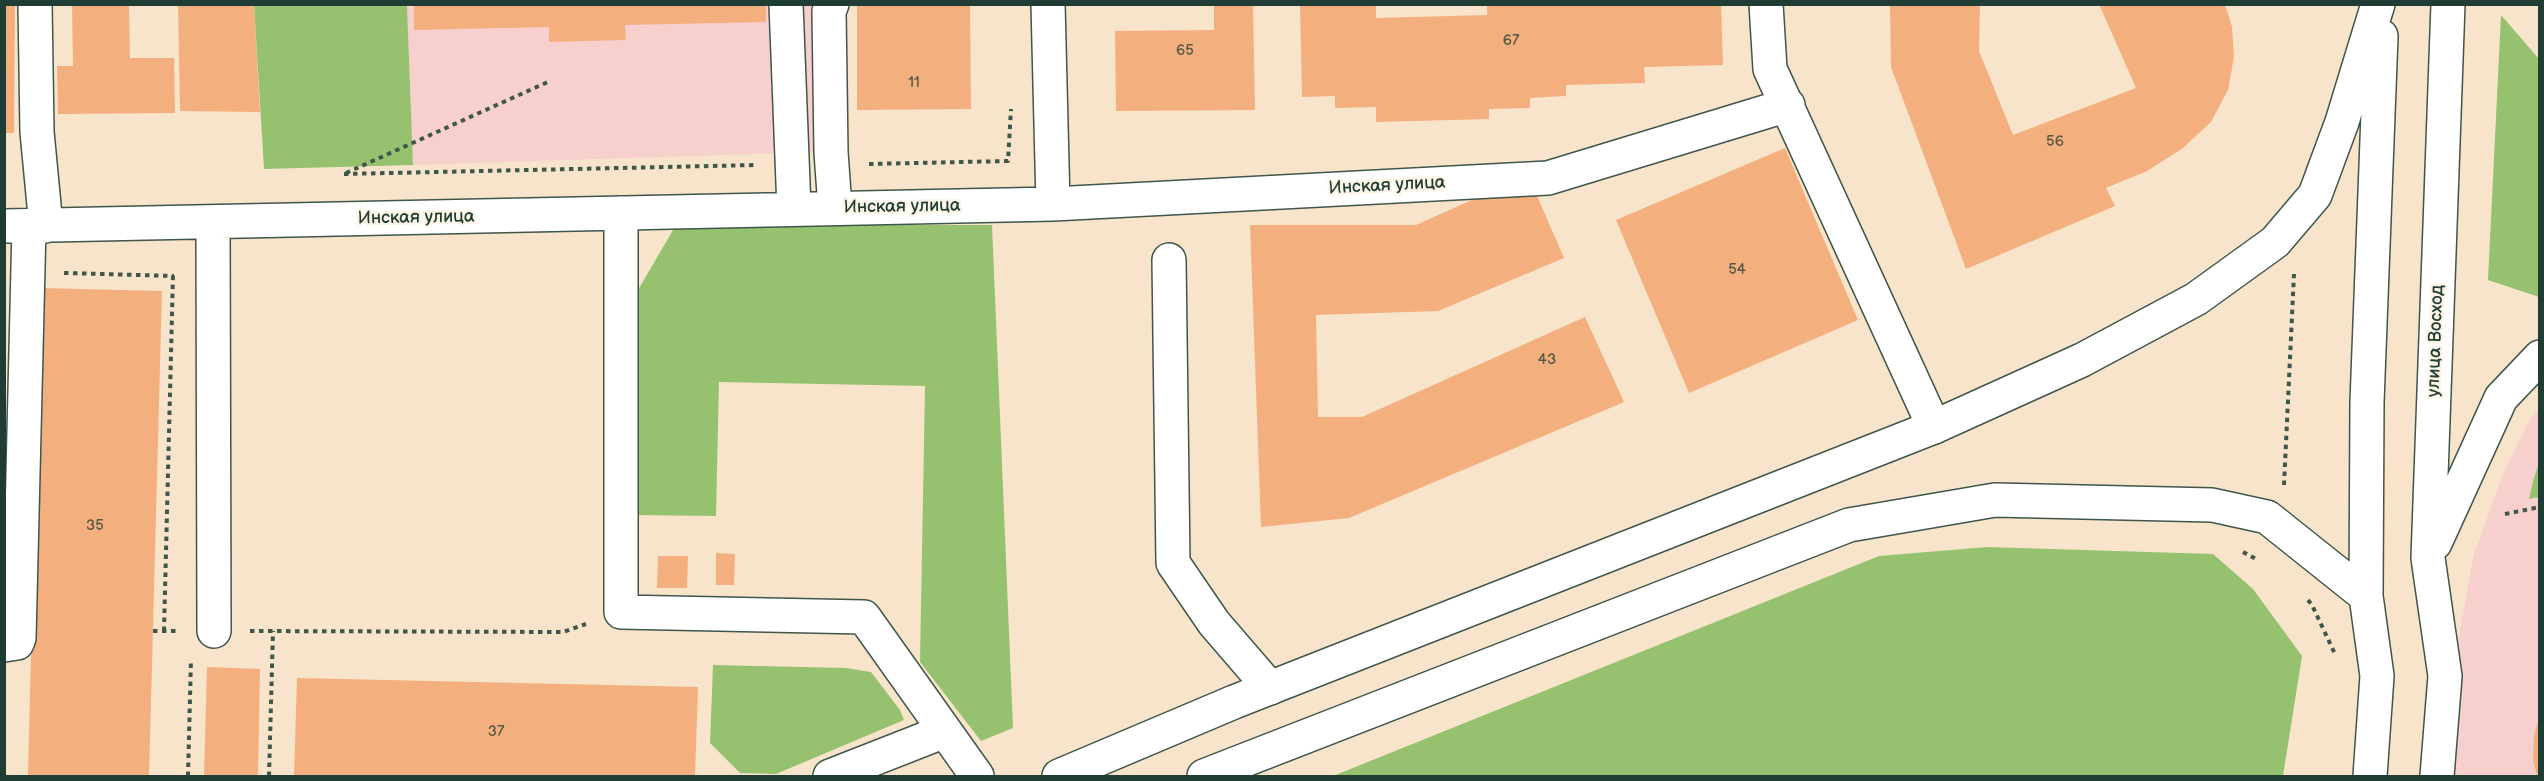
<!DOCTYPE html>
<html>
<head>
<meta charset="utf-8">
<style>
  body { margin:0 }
  #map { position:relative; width:2544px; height:781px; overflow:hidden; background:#f7e4cb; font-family:"Balsamiq Sans",sans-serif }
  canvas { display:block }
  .frame { position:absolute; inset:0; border:6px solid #1f3d34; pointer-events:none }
</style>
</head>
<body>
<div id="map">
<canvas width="2544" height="781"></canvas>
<div class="frame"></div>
</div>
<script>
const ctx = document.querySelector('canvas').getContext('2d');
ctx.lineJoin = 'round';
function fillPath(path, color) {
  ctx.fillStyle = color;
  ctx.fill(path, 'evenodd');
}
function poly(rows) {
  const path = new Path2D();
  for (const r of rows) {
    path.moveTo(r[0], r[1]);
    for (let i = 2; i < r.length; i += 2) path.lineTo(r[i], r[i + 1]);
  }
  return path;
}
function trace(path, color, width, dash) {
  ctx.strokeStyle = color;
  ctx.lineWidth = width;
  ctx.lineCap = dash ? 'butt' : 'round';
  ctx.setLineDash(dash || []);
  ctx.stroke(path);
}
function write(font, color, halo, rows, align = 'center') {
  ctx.font = font + ' "Balsamiq Sans",sans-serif';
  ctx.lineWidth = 5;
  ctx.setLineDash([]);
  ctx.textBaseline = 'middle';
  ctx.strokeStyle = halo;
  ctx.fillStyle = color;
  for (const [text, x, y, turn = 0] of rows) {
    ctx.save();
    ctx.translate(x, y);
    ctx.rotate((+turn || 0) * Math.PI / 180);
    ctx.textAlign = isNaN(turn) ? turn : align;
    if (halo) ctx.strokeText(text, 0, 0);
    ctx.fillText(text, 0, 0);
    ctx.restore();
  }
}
fillPath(poly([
  [407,5,812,5,817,152,413,165],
  [2539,409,2539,776,2447,776,2456,654,2473,557,2503,474,2531,417]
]), '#f7d0ce');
fillPath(poly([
  [254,5,407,5,413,165,264,169],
  [2501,15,2539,59,2539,297,2488,280],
  [676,225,992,225,1013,728,981,741,920,662,925,386,719,382,716,516,634,515,635,295],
  [2539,463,2539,497,2529,499,2533,481],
  [1987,547,2213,554,2253,589,2302,656,2283,776,1333,776,1879,556],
  [713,665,846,668,871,672,900,710,904,720,776,774,740,773,710,743]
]), '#96c270');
fillPath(poly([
  [4,4,15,4,14,133,4,133],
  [72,4,129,4,130,58,174,58,175,113,58,114,57,66,73,66],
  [178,4,254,4,260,112,180,111],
  [414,4,766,4,766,22,625,25,626,40,549,42,549,27,414,30],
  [857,4,970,4,971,109,857,110],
  [1214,4,1253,4,1255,110,1116,111,1115,31,1214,30],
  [1487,4,1721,4,1723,65,1644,67,1645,83,1566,85,1566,96,1530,98,1530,108,1489,109,1489,119,1376,122,1376,107,1335,108,1335,96,1302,97,1300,5,1376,5,1376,18,1487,15],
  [1890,4,1980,4,1979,51,2013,135,2136,88,2099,4,2225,4,2232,27,2234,57,2228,90,2211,122,2183,148,2147,171,2106,188,2115,206,1966,269,1891,67],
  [1785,148,1858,320,1689,393,1616,220],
  [1528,175,1564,258,1438,311,1316,315,1318,417,1362,417,1585,317,1624,402,1349,518,1261,527,1250,225,1416,225],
  [40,288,162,291,149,776,28,776],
  [716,553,735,554,734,585,716,585],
  [658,556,688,556,687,588,657,588],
  [207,667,260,669,258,776,204,776],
  [297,678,698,687,695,776,294,776],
  [2539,718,2540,776,2537,776,2533,760,2534,736]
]), '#f4af7e');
const minor = poly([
  [35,4,37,132,46,226],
  [786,4,794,209],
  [832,4,829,11,831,152,835,208],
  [1048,4,1053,204],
  [1766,4,1770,69,1934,427],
  [621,213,621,612,864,617,977,776],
  [213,222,214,631],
  [4,226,1053,204,1548,178,1788,105],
  [1169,260,1173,563,1214,623,1270,688],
  [4,645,17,643,19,638,29,226],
  [830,776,945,731]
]);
const major = poly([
  [2435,543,2501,398,2540,357],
  [1059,776,1234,702,1934,427,2082,360,2196,299,2275,242,2315,195,2342,122,2378,4],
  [1204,776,1849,525,1995,500,2212,505,2267,517,2366,596],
  [2370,776,2377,676,2366,596,2367,402,2381,36],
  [2437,776,2445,676,2428,558,2448,4]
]);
trace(minor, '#3f564b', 36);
trace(major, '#3f564b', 36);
trace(poly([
  [869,164,1008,161,1011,109],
  [346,173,550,81],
  [344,174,757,165],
  [64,273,174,276],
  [2284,485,2294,274],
  [2505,514,2540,507],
  [2243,552,2258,560],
  [2308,600,2312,605,2335,654],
  [153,631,179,631],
  [164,631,173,275],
  [250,631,563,632,586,624],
  [188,776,191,659],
  [269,776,273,631]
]), '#3f564b', 4, [4.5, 4.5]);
trace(minor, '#fff', 33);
trace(major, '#fff', 33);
write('15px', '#545a46', null, [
  ["67",1511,41],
  ["65",1185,51],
  ["11",914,83],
  ["56",2055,142],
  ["54",1737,270],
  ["43",1547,360],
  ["35",95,526],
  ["37",496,732]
]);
write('18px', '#1f3d34', '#fcf5e5', [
  ["Инская улица",1387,186,-3],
  ["Инская улица",902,207,-1],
  ["Инская улица",416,218,-1],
  ["улица Восход",2436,341,-88]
]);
</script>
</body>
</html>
